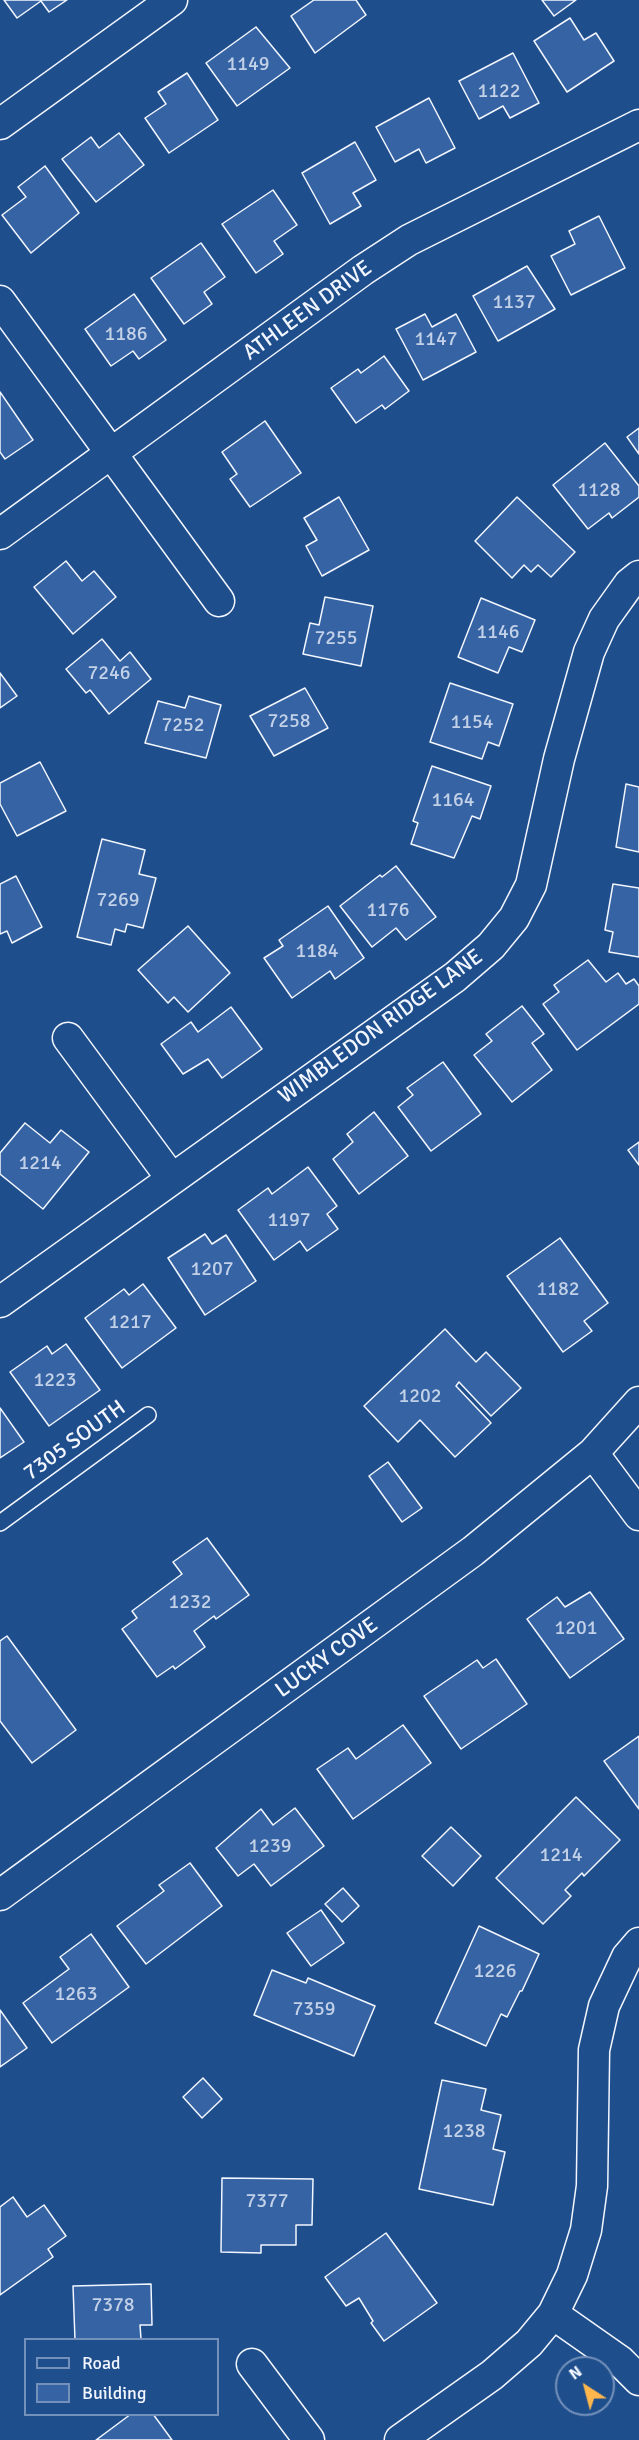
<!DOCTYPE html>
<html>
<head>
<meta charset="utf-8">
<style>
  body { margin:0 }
  #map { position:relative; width:639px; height:2440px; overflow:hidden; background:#1f4e8c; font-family:Signika,sans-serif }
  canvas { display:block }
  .legend { position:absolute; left:24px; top:2338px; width:195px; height:78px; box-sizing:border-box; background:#1f4e8c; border:2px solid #7391ba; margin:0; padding:8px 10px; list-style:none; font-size:18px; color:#f2f6ff }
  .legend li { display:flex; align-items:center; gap:12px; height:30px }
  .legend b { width:30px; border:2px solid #7391ba }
  .north { position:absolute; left:555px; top:2356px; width:60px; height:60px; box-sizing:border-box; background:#1f4e8c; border:2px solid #7391ba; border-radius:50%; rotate:324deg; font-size:16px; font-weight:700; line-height:24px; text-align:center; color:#f2f6ff }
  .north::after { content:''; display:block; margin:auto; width:21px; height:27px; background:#ffb74d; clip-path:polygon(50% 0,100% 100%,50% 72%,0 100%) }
</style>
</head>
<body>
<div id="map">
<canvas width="639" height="2440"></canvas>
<ul class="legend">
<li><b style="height:8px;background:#1f4e8c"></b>Road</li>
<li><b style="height:16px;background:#3563a3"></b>Building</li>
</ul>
<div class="north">N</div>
</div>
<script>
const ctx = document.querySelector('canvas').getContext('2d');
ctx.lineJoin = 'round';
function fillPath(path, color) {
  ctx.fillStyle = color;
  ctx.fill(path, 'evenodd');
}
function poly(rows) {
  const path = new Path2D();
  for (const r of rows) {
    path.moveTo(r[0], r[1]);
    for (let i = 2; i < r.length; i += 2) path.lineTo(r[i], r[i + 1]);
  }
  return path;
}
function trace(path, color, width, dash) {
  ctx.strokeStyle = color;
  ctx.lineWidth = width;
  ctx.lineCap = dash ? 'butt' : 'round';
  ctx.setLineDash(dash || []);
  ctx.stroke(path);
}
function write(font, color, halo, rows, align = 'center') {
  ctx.font = font + ' Signika,sans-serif';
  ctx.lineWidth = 4.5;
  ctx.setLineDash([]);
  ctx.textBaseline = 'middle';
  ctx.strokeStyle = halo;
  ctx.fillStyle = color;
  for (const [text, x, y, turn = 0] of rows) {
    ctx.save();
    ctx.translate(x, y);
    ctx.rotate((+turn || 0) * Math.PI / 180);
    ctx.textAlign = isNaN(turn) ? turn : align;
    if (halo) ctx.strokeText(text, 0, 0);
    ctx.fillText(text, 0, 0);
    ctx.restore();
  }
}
const building = poly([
  [4,0,67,0,49,12,41,1,17,18,4,0],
  [314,0,356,0,366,15,315,53,291,16,314,0],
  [542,0,576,0,554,16,542,0],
  [570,18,584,40,596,33,614,61,567,92,534,41,570,18],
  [256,27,290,68,237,106,206,63,256,27],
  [513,53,539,103,510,118,503,106,479,119,459,81,513,53],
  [187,73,218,120,169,153,145,118,166,104,158,92,187,73],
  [429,98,455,148,426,163,419,149,395,162,376,127,429,98],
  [119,133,144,165,96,202,62,159,91,137,99,148,119,133],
  [355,142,376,180,353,193,361,206,330,224,302,173,355,142],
  [45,166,79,213,31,253,2,215,26,197,18,187,45,166],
  [273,190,297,225,274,241,283,254,256,273,222,224,273,190],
  [599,216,625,268,571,295,551,256,575,244,569,231,599,216],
  [201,243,225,277,204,292,212,304,184,324,151,278,201,243],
  [527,266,555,309,498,341,473,296,527,266],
  [134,294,166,340,139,359,133,351,111,366,85,329,134,294],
  [425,314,432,327,456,314,476,352,423,380,396,329,425,314],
  [384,356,409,391,385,409,382,405,356,423,331,388,358,369,361,373,384,356],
  [0,392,33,440,5,459,0,452,0,392],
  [265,421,301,473,250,507,230,479,237,474,222,452,265,421],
  [639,428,639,454,627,437,639,428],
  [605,443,639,486,639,497,612,518,609,513,588,529,553,485,605,443],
  [339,497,369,550,322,576,306,546,317,540,304,518,339,497],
  [517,497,575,552,551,577,538,565,531,572,524,565,512,578,475,541,517,497],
  [66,561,82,581,94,571,116,597,73,634,34,587,66,561],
  [325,597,373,606,361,666,303,654,310,623,319,625,325,597],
  [481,598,535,620,522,652,509,647,498,673,458,657,481,598],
  [102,639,120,661,130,652,151,679,109,714,90,690,86,693,66,669,102,639],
  [0,673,17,696,0,708,0,673],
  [450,683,513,704,499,746,488,742,482,759,430,742,450,683],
  [305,688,328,728,274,756,250,716,305,688],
  [189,696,221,705,206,758,145,743,158,701,185,708,189,696],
  [40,762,66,811,17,836,0,804,0,783,40,762],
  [432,766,491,786,480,819,472,816,454,858,411,844,418,823,413,821,432,766],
  [626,784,639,787,639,852,616,847,626,784],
  [102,839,145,850,139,874,156,878,143,928,127,924,125,932,115,929,111,945,77,937,102,839],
  [396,866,436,917,406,940,396,928,372,947,340,906,380,875,382,877,396,866],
  [16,876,42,927,12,943,7,931,0,934,0,884,16,876],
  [613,884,639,888,639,957,609,952,613,932,605,930,613,884],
  [328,906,364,958,335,979,330,971,292,998,264,958,283,946,279,940,328,906],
  [188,926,230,973,188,1012,174,997,168,1003,138,970,188,926],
  [588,960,606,982,618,973,626,984,634,979,639,986,639,1004,577,1050,543,1004,559,992,554,985,588,960],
  [522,1006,544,1034,532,1043,552,1070,512,1102,474,1055,492,1041,486,1034,522,1006],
  [231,1007,262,1049,222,1078,208,1059,183,1074,161,1044,191,1022,198,1032,231,1007],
  [443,1062,481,1114,431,1151,398,1107,413,1095,407,1088,443,1062],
  [374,1112,408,1156,359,1194,333,1159,353,1142,347,1134,374,1112],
  [25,1123,50,1143,61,1130,89,1152,43,1209,0,1174,0,1153,25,1123],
  [639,1142,639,1165,628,1150,639,1142],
  [308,1167,337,1206,327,1214,338,1229,307,1251,300,1241,274,1260,238,1210,268,1188,272,1194,308,1167],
  [205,1234,212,1244,226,1235,256,1281,205,1315,168,1258,205,1234],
  [560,1238,608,1303,584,1321,592,1331,563,1352,507,1276,560,1238],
  [143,1284,176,1328,122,1368,85,1318,124,1289,129,1295,143,1284],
  [445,1329,476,1362,486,1352,521,1388,491,1416,459,1382,456,1386,491,1423,455,1457,420,1420,398,1442,364,1406,445,1329],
  [66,1344,100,1390,49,1426,10,1372,47,1346,52,1354,66,1344],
  [0,1408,24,1442,0,1458,0,1408],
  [388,1462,422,1508,402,1522,369,1476,388,1462],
  [207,1538,249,1595,216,1619,214,1616,194,1631,205,1647,175,1669,173,1666,157,1677,122,1629,137,1618,132,1611,182,1574,173,1562,207,1538],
  [590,1592,624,1639,570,1678,527,1619,557,1597,565,1607,590,1592],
  [7,1636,76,1730,32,1763,0,1721,0,1641,7,1636],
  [496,1659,527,1704,461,1749,424,1696,477,1660,483,1668,496,1659],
  [403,1725,431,1763,353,1819,317,1769,348,1748,356,1759,403,1725],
  [639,1736,639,1809,604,1761,639,1736],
  [576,1797,620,1840,584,1876,582,1873,565,1890,571,1896,543,1924,496,1878,576,1797],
  [295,1808,324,1846,271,1886,254,1864,238,1876,216,1848,261,1809,273,1825,295,1808],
  [451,1827,481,1856,453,1886,422,1856,451,1827],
  [190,1863,222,1906,146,1964,117,1926,164,1891,159,1885,190,1863],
  [343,1888,359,1906,342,1922,325,1904,343,1888],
  [321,1910,344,1943,311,1966,287,1933,321,1910],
  [479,1926,539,1954,522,1991,520,1991,507,2017,501,2014,486,2046,435,2023,479,1926],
  [91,1934,129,1987,52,2043,23,2003,69,1969,60,1957,91,1934],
  [272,1970,306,1983,308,1978,375,2006,354,2056,254,2015,272,1970],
  [0,2010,27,2048,0,2067,0,2010],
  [203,2078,222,2099,202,2118,183,2097,203,2078],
  [442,2080,486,2089,481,2110,501,2115,493,2149,505,2152,493,2205,419,2189,442,2080],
  [222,2178,313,2179,312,2225,296,2225,296,2245,261,2245,261,2253,221,2252,222,2178],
  [13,2197,27,2217,44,2205,66,2236,48,2249,53,2257,0,2295,0,2207,13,2197],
  [386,2233,437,2303,384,2341,371,2323,373,2321,359,2298,346,2306,325,2277,386,2233],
  [151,2284,152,2325,140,2325,141,2339,75,2340,73,2286,151,2284],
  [131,2414,153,2414,172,2440,96,2440,131,2414]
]);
fillPath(building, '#3563a3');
trace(building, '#f2f6ff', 1.5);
const lane = poly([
  [0,1523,148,1415]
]);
const street = poly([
  [0,124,172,0],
  [0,301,219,601],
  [0,534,363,270,409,240,639,125],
  [68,1038,172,1179],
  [0,1302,455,977,491,946,514,918,531,885,559,759,589,652,604,619,629,584,639,576],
  [593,1453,639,1515],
  [0,1895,473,1551,593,1453,639,1402],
  [553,2314,620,2361,639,2380],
  [252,2364,309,2440],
  [400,2440,492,2375,529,2343,553,2314,572,2275,586,2230,592,2186,594,2050,604,2006,627,1957,639,1943]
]);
trace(lane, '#f2f6ff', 18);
trace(street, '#f2f6ff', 33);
trace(lane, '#1f4e8c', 15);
trace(street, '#1f4e8c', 30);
write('20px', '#c3d1e8', null, [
  ["1149",248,65],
  ["1122",499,92],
  ["1137",514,303],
  ["1186",126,335],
  ["1147",436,340],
  ["1128",599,491],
  ["1146",498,633],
  ["7255",336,639],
  ["7246",109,674],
  ["7258",289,722],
  ["1154",472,723],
  ["7252",183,726],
  ["1164",453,801],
  ["7269",118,901],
  ["1176",388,911],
  ["1184",317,952],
  ["1214",40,1164],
  ["1197",289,1221],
  ["1207",212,1270],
  ["1182",558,1290],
  ["1217",130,1323],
  ["1223",55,1381],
  ["1202",420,1397],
  ["1232",190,1603],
  ["1201",576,1629],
  ["1239",270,1847],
  ["1214",561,1856],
  ["1226",495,1972],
  ["1263",76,1995],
  ["7359",314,2010],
  ["1238",464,2132],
  ["7377",267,2202],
  ["7378",113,2306]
]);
write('22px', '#f2f6ff', '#1f4e8c', [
  ["ATHLEEN DRIVE",308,311,-36],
  ["WIMBLEDON RIDGE LANE",381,1027,-36],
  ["7305 SOUTH",75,1441,-36],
  ["LUCKY COVE",327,1658,-36]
]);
</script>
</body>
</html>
